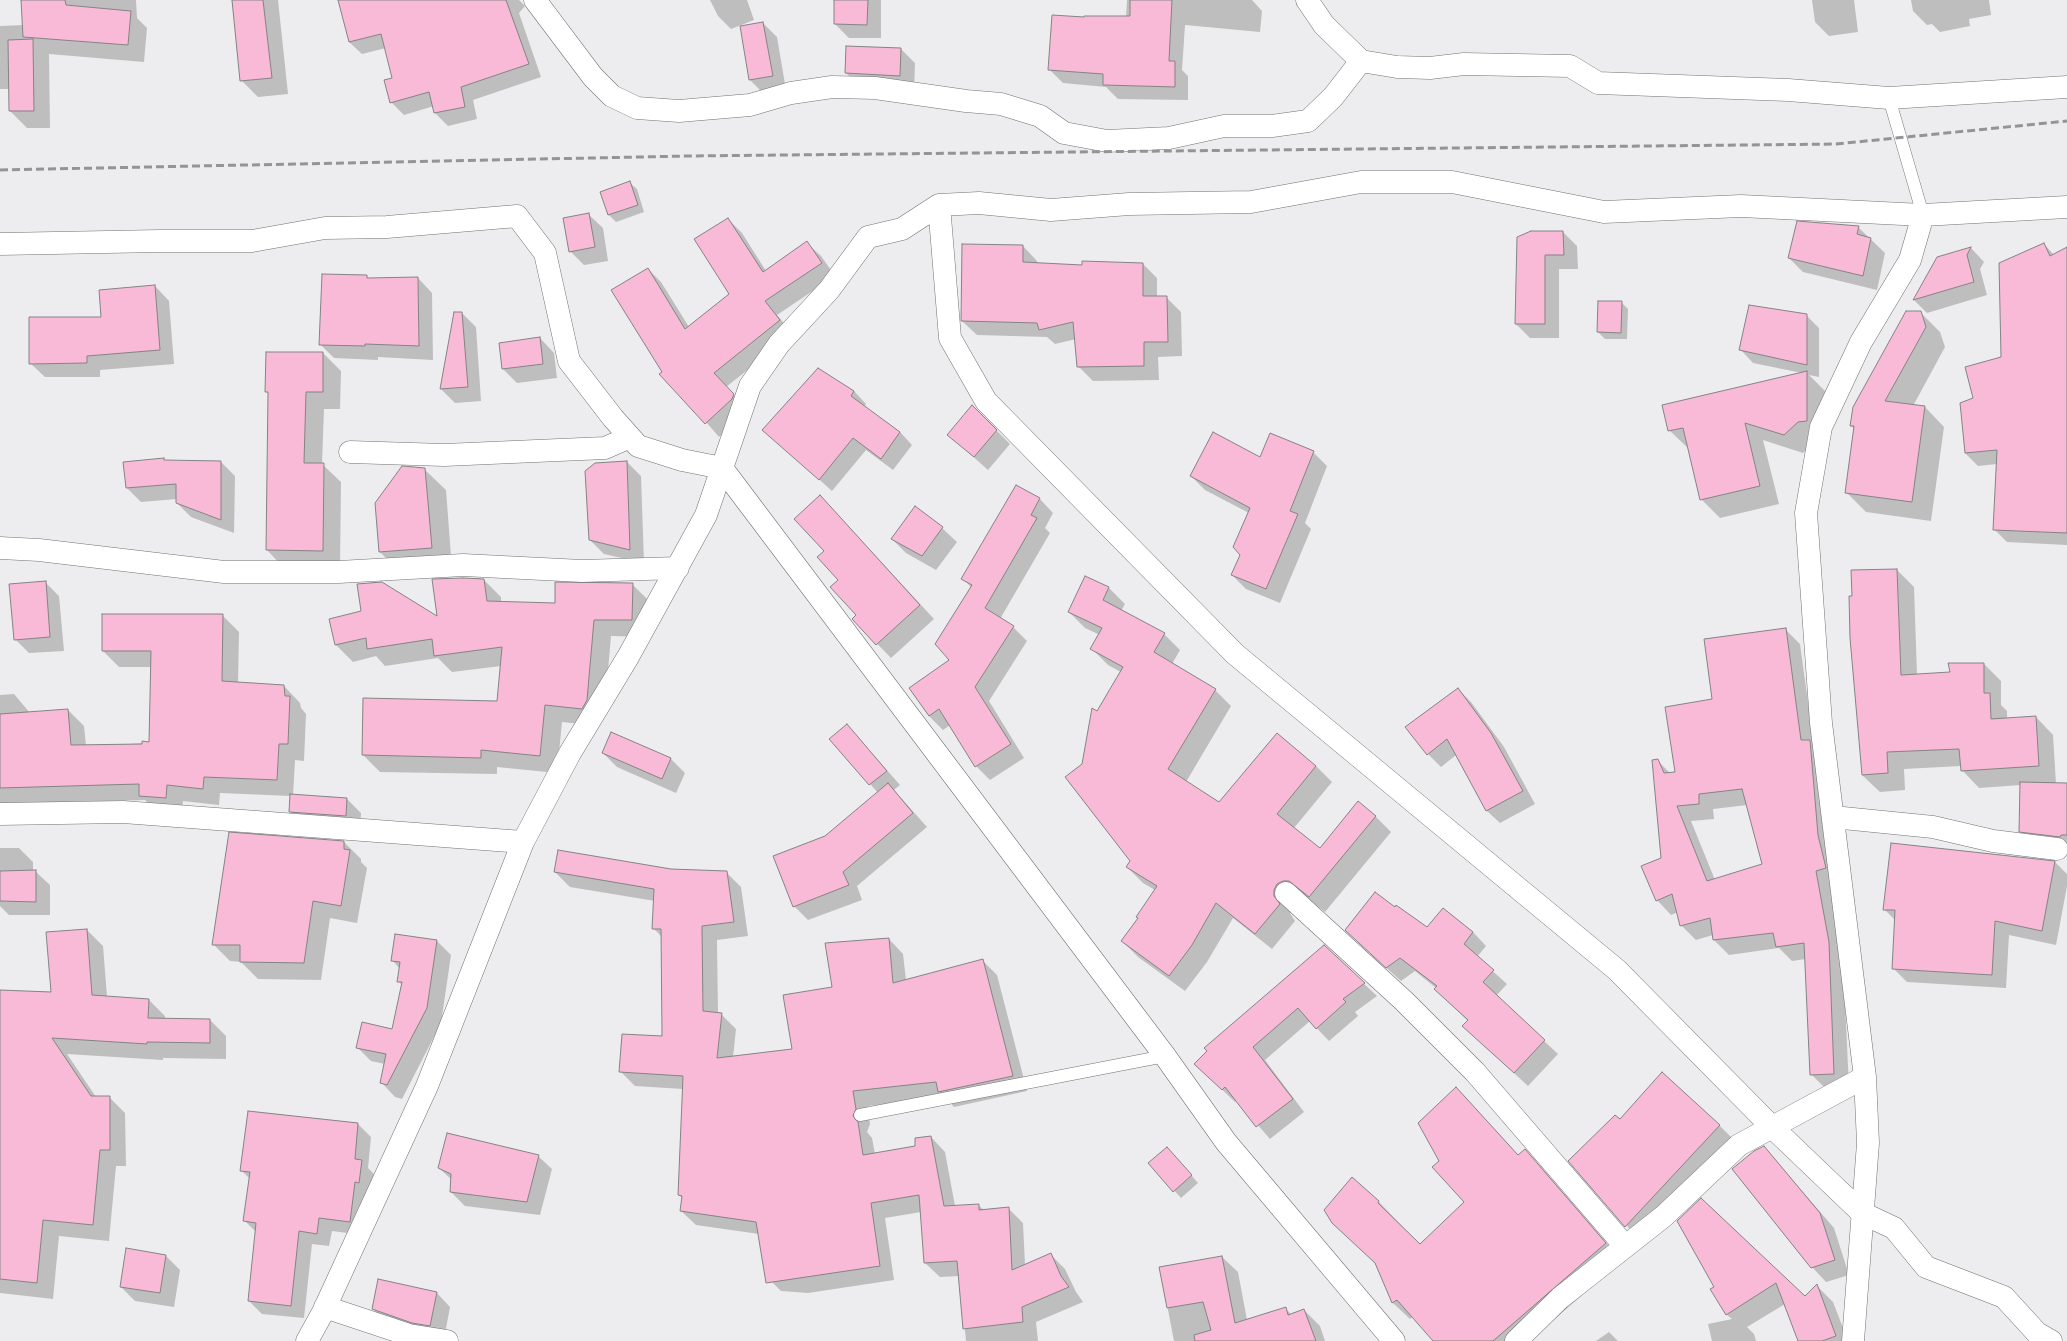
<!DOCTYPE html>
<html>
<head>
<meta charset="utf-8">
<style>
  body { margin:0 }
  canvas { display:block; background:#ededef }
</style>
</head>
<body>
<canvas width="2067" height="1341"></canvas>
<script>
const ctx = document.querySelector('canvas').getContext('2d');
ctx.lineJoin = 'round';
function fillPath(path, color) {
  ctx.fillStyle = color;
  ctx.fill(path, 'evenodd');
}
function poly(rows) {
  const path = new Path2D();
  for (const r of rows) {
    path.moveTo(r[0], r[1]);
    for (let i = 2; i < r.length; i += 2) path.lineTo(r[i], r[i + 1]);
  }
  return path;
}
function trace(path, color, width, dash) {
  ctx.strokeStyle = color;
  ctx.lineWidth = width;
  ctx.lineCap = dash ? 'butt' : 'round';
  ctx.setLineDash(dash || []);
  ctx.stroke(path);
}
fillPath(poly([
  [22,0,136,0,137,18,147,28,144,62,49,54,50,128,27,128,10,111,9,89,0,89,0,26,24,25],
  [233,0,278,0,288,94,258,97,241,80],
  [354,0,519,0,525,6,519,13,541,77,473,100,477,119,448,126,435,113,434,106,404,115,391,102,393,79,386,48,362,54,349,42],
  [710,0,747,0,754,20,731,29,718,16],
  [835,0,881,0,881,38,849,38,835,24],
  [1127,0,1252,0,1262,11,1260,32,1185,25,1182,70,1188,76,1188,100,1118,99,1106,87,1063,83,1049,69,1085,19,1126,17],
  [1812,0,1854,0,1858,32,1829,36,1815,22],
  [1911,0,1989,0,1991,15,1969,19,1970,26,1940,32,1932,24,1927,25,1913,11],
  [763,23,777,37,786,90,764,94,750,80,741,27],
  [847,47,901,49,915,63,914,90,860,87,846,73],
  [630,183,637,189,644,212,616,222,609,215,601,192],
  [588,214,603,228,608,261,584,265,570,251],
  [728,219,742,233,766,271,807,243,821,256,835,276,777,315,793,334,726,387,747,409,746,412,719,437,663,372,648,269,661,282,689,327,731,294],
  [1858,227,1885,253,1877,290,1803,272,1789,258],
  [1563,232,1577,246,1578,269,1559,269,1559,338,1530,338,1516,324,1518,238],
  [2044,244,2054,255,2067,248,2067,545,2007,542,1994,529,1997,464,1978,466,1965,453,1974,399,2002,358],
  [1023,246,1037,261,1037,263,1083,266,1143,264,1157,278,1157,297,1166,297,1181,312,1182,356,1158,357,1159,380,1093,381,1078,366,1076,339,1055,344,1047,337,977,335,962,321],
  [1971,248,1984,262,1980,269,1987,295,1927,313,1914,300,1936,261,1941,257],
  [366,276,369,279,418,278,432,293,433,360,378,357,378,360,334,358,320,344],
  [155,286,169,301,174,364,100,370,100,377,45,377,30,363],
  [1621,302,1628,309,1627,339,1605,339,1598,332],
  [1920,312,1940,332,1945,347,1913,406,1925,407,1944,427,1931,521,1866,512,1846,492,1855,429,1851,426],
  [462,313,476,327,481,401,455,403,441,389],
  [1806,315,1819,328,1819,377,1809,375,1825,391,1826,439,1817,440,1803,453,1763,440,1779,504,1720,518,1701,499,1689,449,1669,430,1802,373,1753,363,1741,350],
  [540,338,554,353,557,378,517,383,503,369],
  [323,353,341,371,340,409,324,409,322,464,341,482,340,568,284,568,267,550,269,394,266,391],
  [854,391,866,404,864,407,900,432,912,445,893,470,866,450,832,491,764,430],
  [972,406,1010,444,988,470,949,435],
  [1313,452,1327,466,1305,523,1311,529,1280,603,1246,589,1232,575,1241,555,1249,513,1205,490,1191,476,1261,458],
  [165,461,221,462,235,476,234,533,191,517,177,503,177,499,141,502,127,488],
  [627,462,641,476,644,563,604,554,590,540],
  [424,469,446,490,452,569,401,573,380,552,376,504],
  [1016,487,1040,499,1053,513,1045,528,1050,533,1000,619,1013,627,1027,641,989,701,1024,758,990,780,976,766,950,725,943,730,929,716,910,688,950,660,972,588,963,579],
  [834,511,934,619,891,658,853,619,857,615,825,551],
  [942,528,957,542,936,570,906,553,892,539],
  [1897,570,1914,587,1917,675,1951,673,1984,664,2001,681,2001,705,2007,711,2007,719,2036,717,2053,735,2056,784,2067,784,2067,850,2034,845,2020,831,2021,785,1979,788,1962,770,1961,766,1904,769,1905,790,1880,792,1862,775],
  [1086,577,1109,588,1125,604,1121,611,1164,634,1180,650,1172,664,1215,690,1231,706,1186,782,1220,804,1316,766,1332,782,1294,828,1320,849,1375,816,1391,832,1325,912,1306,897,1290,906,1290,913,1295,921,1272,949,1233,918,1207,962,1185,991,1138,957,1122,941,1139,918,1155,890,1143,883,1127,867,1131,861,1083,765,1097,712,1121,672,1108,665,1092,649,1100,635,1085,628,1069,612],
  [484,580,501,597,501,602,556,604,632,584,649,601,649,637,611,636,604,717,599,726,562,722,557,773,497,767,497,774,380,772,363,755,498,702,501,666,452,672,438,658,385,666,376,656,353,662,336,645,330,619,438,618],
  [45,582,59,596,64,651,29,653,15,639],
  [222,615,239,632,238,683,284,686,300,703,301,708,306,714,304,761,295,760,293,796,346,798,361,813,360,830,304,826,290,812,291,796,220,793,219,805,183,801,182,814,156,812,145,800,28,803,0,812,0,695,14,694,30,713,68,710,84,726,86,746,150,743,152,667,119,667,103,651],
  [1785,629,1800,644,1843,958,1849,1088,1826,1089,1811,1074,1806,959,1792,961,1779,948,1729,955,1714,940,1713,935,1696,940,1681,925,1678,912,1671,915,1657,900,1662,859,1657,760,1671,774,1676,773,1713,700],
  [1747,805,1763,865,1715,880,1691,821,1714,819,1713,809],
  [1458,689,1471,702,1504,747,1535,804,1500,823,1487,811,1456,755,1441,767,1428,754],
  [847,725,900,785,894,790,927,827,857,886,862,900,808,920,794,906,825,837,878,793,831,739],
  [603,753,671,759,685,773,676,793,617,767],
  [344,842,361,859,361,862,367,868,357,923,330,918,321,980,258,979,241,962,230,961,213,944],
  [0,848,19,848,33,862,33,871,35,871,50,885,50,915,9,915,0,906],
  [2020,858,2055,862,2067,874,2067,886,2056,945,2009,935,2006,988,1907,982,1893,968,1895,920,1884,909],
  [671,870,726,872,741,887,748,936,717,940,718,1014,721,1014,736,1029,733,1057,793,1050,833,988,889,939,903,954,906,980,982,960,997,975,1027,1091,954,1107,945,1097,868,1106,870,1124,867,1132,872,1138,875,1154,916,1147,931,1137,945,1152,955,1206,978,1205,984,1210,1008,1208,1023,1223,1025,1265,1050,1254,1065,1269,1076,1292,1083,1302,1036,1322,1038,1341,966,1341,960,1276,940,1277,925,1263,921,1212,885,1218,894,1280,808,1293,781,1291,766,1276,759,1234,696,1225,681,1211,683,1199,679,1195,683,1089,635,1086,620,1071,663,1037,662,937,653,928,655,901,570,887,555,872],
  [1395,909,1428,928,1473,932,1486,946,1477,957,1507,984,1496,996,1558,1054,1528,1086,1477,1039,1468,1021,1435,989,1436,988,1415,971,1401,981,1359,943],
  [87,930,103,946,107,997,149,1000,165,1016,165,1019,210,1020,226,1036,226,1059,163,1058,163,1060,67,1054,96,1097,109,1097,125,1113,126,1166,116,1166,109,1241,59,1236,53,1299,0,1293,0,990,52,993],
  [437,941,451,955,441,1023,402,1099,395,1097,381,1082,385,1064,371,1061,357,1047,393,1030,402,985,398,981,400,969,392,960],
  [1324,946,1377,996,1355,1012,1358,1016,1329,1041,1310,1021,1265,1060,1304,1112,1270,1139,1236,1100,1235,1102,1209,1077],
  [1456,1089,1519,1156,1525,1150,1541,1167,1622,1261,1529,1341,1435,1341,1413,1316,1410,1319,1393,1303,1377,1264,1352,1179,1379,1202,1420,1245,1465,1202,1440,1162],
  [1620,1121,1719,1125,1737,1143,1643,1244,1570,1161],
  [358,1124,371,1137,368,1168,374,1174,372,1196,363,1235,332,1231,329,1246,312,1244,304,1318,262,1314,249,1301,256,1232,245,1221,250,1179,241,1170],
  [1764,1147,1834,1228,1849,1275,1826,1282,1812,1267],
  [1174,1155,1198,1183,1181,1198,1149,1163],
  [538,1156,552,1169,540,1215,465,1206,451,1192,452,1180,439,1168],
  [1678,1221,1805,1297,1817,1286,1833,1302,1848,1341,1799,1341,1785,1304,1747,1327,1754,1334,1756,1341,1712,1341,1708,1324,1732,1319,1726,1314,1715,1287],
  [166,1256,180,1270,174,1307,135,1301,121,1287],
  [1222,1257,1238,1272,1247,1320,1286,1309,1292,1315,1304,1310,1320,1326,1325,1341,1174,1341,1160,1268],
  [436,1292,450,1307,444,1339,387,1323,373,1309],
  [1609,1332,1618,1341,1596,1341]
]), '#0003');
const building = poly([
  [21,0,65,0,66,5,131,11,128,45,23,37,21,0],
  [232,0,263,0,272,78,240,81,232,0],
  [338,0,506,0,529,64,461,87,465,107,434,113,429,92,390,103,384,80,392,78,381,34,349,42,338,0],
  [834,0,868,0,867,25,834,24,834,0],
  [1130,0,1172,0,1169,61,1175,61,1175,87,1103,85,1103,74,1048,70,1052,15,1084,17,1084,16,1130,16,1130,0],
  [763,22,773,76,749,80,740,26,763,22],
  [33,39,34,111,9,111,8,40,33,39],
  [846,46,901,48,900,76,845,73,846,46],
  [630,181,638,205,608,215,600,192,630,181],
  [589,213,595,247,569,252,563,218,589,213],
  [728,218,763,272,807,241,822,263,765,301,780,320,714,373,734,394,732,399,705,424,659,374,662,372,611,290,648,268,685,329,729,294,694,239,728,218],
  [1797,221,1859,226,1857,234,1871,238,1863,276,1788,258,1797,221],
  [1531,231,1563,231,1564,255,1545,255,1545,324,1515,324,1517,237,1531,231],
  [2044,243,2050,256,2067,247,2067,533,1993,530,1997,450,1965,453,1960,403,1973,398,1965,367,2001,357,1999,263,2044,243],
  [962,244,1023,245,1023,262,1082,265,1082,261,1143,263,1143,296,1167,296,1168,342,1144,342,1144,366,1077,367,1073,322,1039,330,1037,323,961,321,962,244],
  [1971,247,1967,255,1974,282,1913,300,1937,257,1971,247],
  [322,274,367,275,367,278,418,277,419,346,365,344,365,346,319,345,322,274],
  [155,285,160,350,87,356,87,363,29,364,29,317,101,317,99,290,155,285],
  [1598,301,1622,301,1621,333,1597,332,1598,301],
  [1749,305,1807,314,1807,365,1739,350,1749,305],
  [1906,311,1921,311,1926,327,1885,401,1925,406,1912,502,1845,493,1854,426,1850,426,1853,407,1906,311],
  [454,312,462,312,468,387,440,389,454,312],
  [540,337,543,364,502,369,499,343,540,337],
  [266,352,323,352,323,392,306,392,304,463,324,463,323,551,266,550,268,392,265,392,266,352],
  [818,368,854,391,851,396,900,432,881,459,853,438,819,480,762,430,818,368],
  [1807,371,1807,421,1798,422,1784,435,1745,423,1760,486,1700,500,1683,428,1668,431,1662,405,1807,371],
  [972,405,997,430,974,457,947,435,972,405],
  [1213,432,1260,457,1270,433,1314,451,1290,511,1298,514,1266,589,1231,575,1240,555,1233,547,1250,508,1190,476,1213,432],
  [164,458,164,460,221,461,221,520,176,503,176,484,126,488,123,462,164,458],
  [627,461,630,550,589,540,585,471,595,463,627,461],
  [402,466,425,468,432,548,379,552,375,503,402,466],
  [1016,485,1040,498,1031,515,1037,518,985,608,1014,626,975,687,1011,744,975,767,939,709,929,716,909,688,949,660,935,644,972,585,961,579,1016,485],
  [820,495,920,605,876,645,852,619,856,615,830,587,838,580,817,557,824,551,794,519,820,495],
  [915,506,943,527,922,556,891,539,915,506],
  [1897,569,1901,675,1950,672,1948,663,1984,663,1984,693,1990,693,1991,719,2036,716,2039,766,1961,771,1959,749,1887,752,1888,773,1862,775,1850,638,1849,596,1852,596,1851,570,1897,569],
  [1085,576,1109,587,1103,600,1165,633,1154,652,1216,689,1168,769,1219,802,1277,733,1316,766,1277,814,1320,848,1358,801,1376,816,1309,897,1289,881,1283,881,1277,884,1274,890,1274,896,1280,904,1255,934,1216,903,1192,945,1169,976,1121,941,1138,918,1136,917,1157,886,1126,867,1130,861,1065,777,1082,764,1092,708,1097,711,1123,667,1090,649,1102,628,1068,612,1085,576],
  [463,578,484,579,487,601,555,603,555,582,633,583,632,620,594,620,587,700,582,709,545,705,540,756,481,750,481,758,362,755,363,698,497,701,502,647,434,656,432,639,367,649,366,638,335,645,329,619,361,611,357,584,382,582,437,616,432,579,463,578],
  [46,581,50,637,14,640,9,584,46,581],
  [102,614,223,614,222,681,284,685,285,696,290,696,288,744,279,744,277,780,204,777,203,789,167,785,166,798,139,796,139,784,0,788,0,714,68,709,71,745,142,744,142,741,149,742,151,651,102,651,102,614],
  [1786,628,1801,740,1810,740,1818,835,1826,868,1816,871,1829,942,1834,1074,1810,1075,1804,943,1776,947,1773,933,1713,940,1710,918,1680,926,1672,894,1656,901,1641,866,1661,858,1652,760,1658,759,1664,773,1675,772,1665,707,1712,699,1704,639,1786,628],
  [1742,789,1762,864,1707,881,1677,806,1699,804,1699,794,1742,789],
  [1458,688,1491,733,1523,791,1486,811,1447,739,1427,755,1405,727,1458,688],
  [847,724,887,771,869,785,829,739,847,724],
  [611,732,671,758,662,779,602,753,611,732],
  [2020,782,2067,783,2067,835,2061,835,2060,837,2019,832,2020,782],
  [888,783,913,813,843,872,849,885,793,907,773,856,825,836,888,783],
  [290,794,347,798,346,816,289,812,290,794],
  [229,832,344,841,344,849,350,850,341,906,313,901,304,963,240,962,240,945,212,945,229,832],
  [1891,843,2055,861,2042,931,1995,921,1992,975,1892,969,1895,910,1883,910,1891,843],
  [558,850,671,869,727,871,734,922,702,926,703,1011,722,1013,717,1058,792,1049,783,995,832,987,825,943,889,938,893,983,983,959,1013,1076,938,1092,936,1082,853,1091,856,1109,853,1116,858,1122,863,1155,915,1146,915,1138,931,1136,944,1206,979,1204,979,1210,1009,1207,1012,1270,1051,1253,1061,1276,1069,1287,1022,1307,1023,1322,963,1329,957,1261,924,1263,919,1195,871,1203,880,1266,766,1283,756,1222,680,1211,682,1196,678,1195,683,1076,619,1072,622,1034,662,1036,661,929,652,929,654,889,554,872,558,850],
  [36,870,36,902,0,901,0,871,36,870],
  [1375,892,1395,907,1396,905,1427,927,1443,908,1473,932,1464,944,1494,970,1483,982,1545,1040,1514,1073,1462,1026,1468,1020,1434,989,1437,986,1400,958,1386,968,1345,930,1375,892],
  [87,929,92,995,149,999,148,1018,210,1019,210,1043,147,1042,147,1044,52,1038,91,1096,110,1096,110,1150,100,1150,93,1225,43,1220,37,1283,0,1279,0,990,51,992,46,932,87,929],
  [395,934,437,940,427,1008,387,1085,380,1083,386,1054,356,1048,362,1022,392,1029,402,982,397,982,400,962,391,961,395,934],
  [1324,945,1365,983,1343,999,1346,1002,1316,1029,1298,1008,1253,1047,1293,1099,1256,1127,1225,1087,1222,1090,1194,1064,1207,1051,1204,1048,1324,945],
  [1662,1072,1720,1125,1625,1227,1568,1161,1615,1115,1620,1119,1662,1072],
  [1456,1087,1518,1155,1525,1149,1606,1243,1493,1341,1433,1341,1397,1300,1392,1303,1375,1263,1332,1223,1324,1210,1352,1177,1379,1201,1378,1203,1420,1244,1464,1202,1432,1167,1439,1161,1418,1123,1456,1087],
  [248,1111,358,1123,355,1159,362,1160,359,1183,355,1182,350,1222,319,1218,317,1234,299,1231,291,1306,248,1301,256,1223,243,1221,250,1172,240,1171,248,1111],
  [447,1133,539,1155,527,1202,450,1192,451,1174,438,1168,447,1133],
  [1764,1146,1820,1213,1835,1260,1811,1268,1732,1169,1754,1151,1764,1146],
  [1167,1147,1192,1175,1173,1192,1148,1163,1167,1147],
  [1701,1198,1805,1296,1817,1284,1836,1336,1822,1341,1798,1341,1776,1283,1726,1315,1710,1289,1714,1287,1677,1221,1701,1198],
  [126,1248,166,1255,160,1293,120,1287,126,1248],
  [1222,1256,1235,1323,1286,1307,1288,1315,1304,1309,1316,1341,1195,1341,1194,1335,1211,1330,1203,1302,1167,1308,1159,1267,1222,1256],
  [378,1279,437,1292,430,1326,412,1323,372,1309,378,1279]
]);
fillPath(building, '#f8bad6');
trace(building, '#858384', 1);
const service = poly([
  [1889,98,1923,215],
  [860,1115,1165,1056]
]);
const minor = poly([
  [535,0,593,77,612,96,637,108,679,111,750,105,791,93,832,87,875,88,966,101,1001,104,1040,116,1064,133,1107,141,1169,138,1224,126,1272,126,1308,121,1333,97,1361,61,1397,67,1430,68,1464,64,1570,66,1598,83,1788,90,1889,98,2067,87],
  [1307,0,1324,25,1361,61],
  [939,205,950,338,986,401,1235,654,1617,970,1772,1127,1862,1213,1894,1228,1926,1267,2004,1297,2037,1333,2051,1341],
  [0,244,160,241,252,241,325,228,387,227,517,216,545,253,569,361,613,418,638,446,682,460,722,468,1165,1056,1226,1142,1394,1341],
  [350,452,444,455,605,448,630,437],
  [0,548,39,550,224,572,339,572,463,565,582,571,678,568],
  [0,814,123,812,523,842],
  [1833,817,1933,827,1993,841,2057,849],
  [1286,893,1404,1001,1475,1072,1625,1246],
  [325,1307,409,1335,447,1341],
  [307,1341,323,1312,427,1086,523,842,570,753,628,657,706,515,750,386,779,344,829,290,868,237,902,229,939,205,979,203,1051,210,1129,204,1251,202,1361,182,1452,182,1604,212,1741,206,1923,215,2067,207],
  [1516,1341,1560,1298,1664,1216,1739,1145,1865,1077],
  [1853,1341,1868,1143,1865,1077,1821,723,1806,513,1821,427,1861,342,1910,260,1923,215]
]);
trace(service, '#717273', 13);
trace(minor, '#717273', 23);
trace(service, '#fff', 12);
trace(minor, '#fff', 22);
trace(poly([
  [0,170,689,156,1836,144,2067,121]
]), '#949496', 3, [8, 4]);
</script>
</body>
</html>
